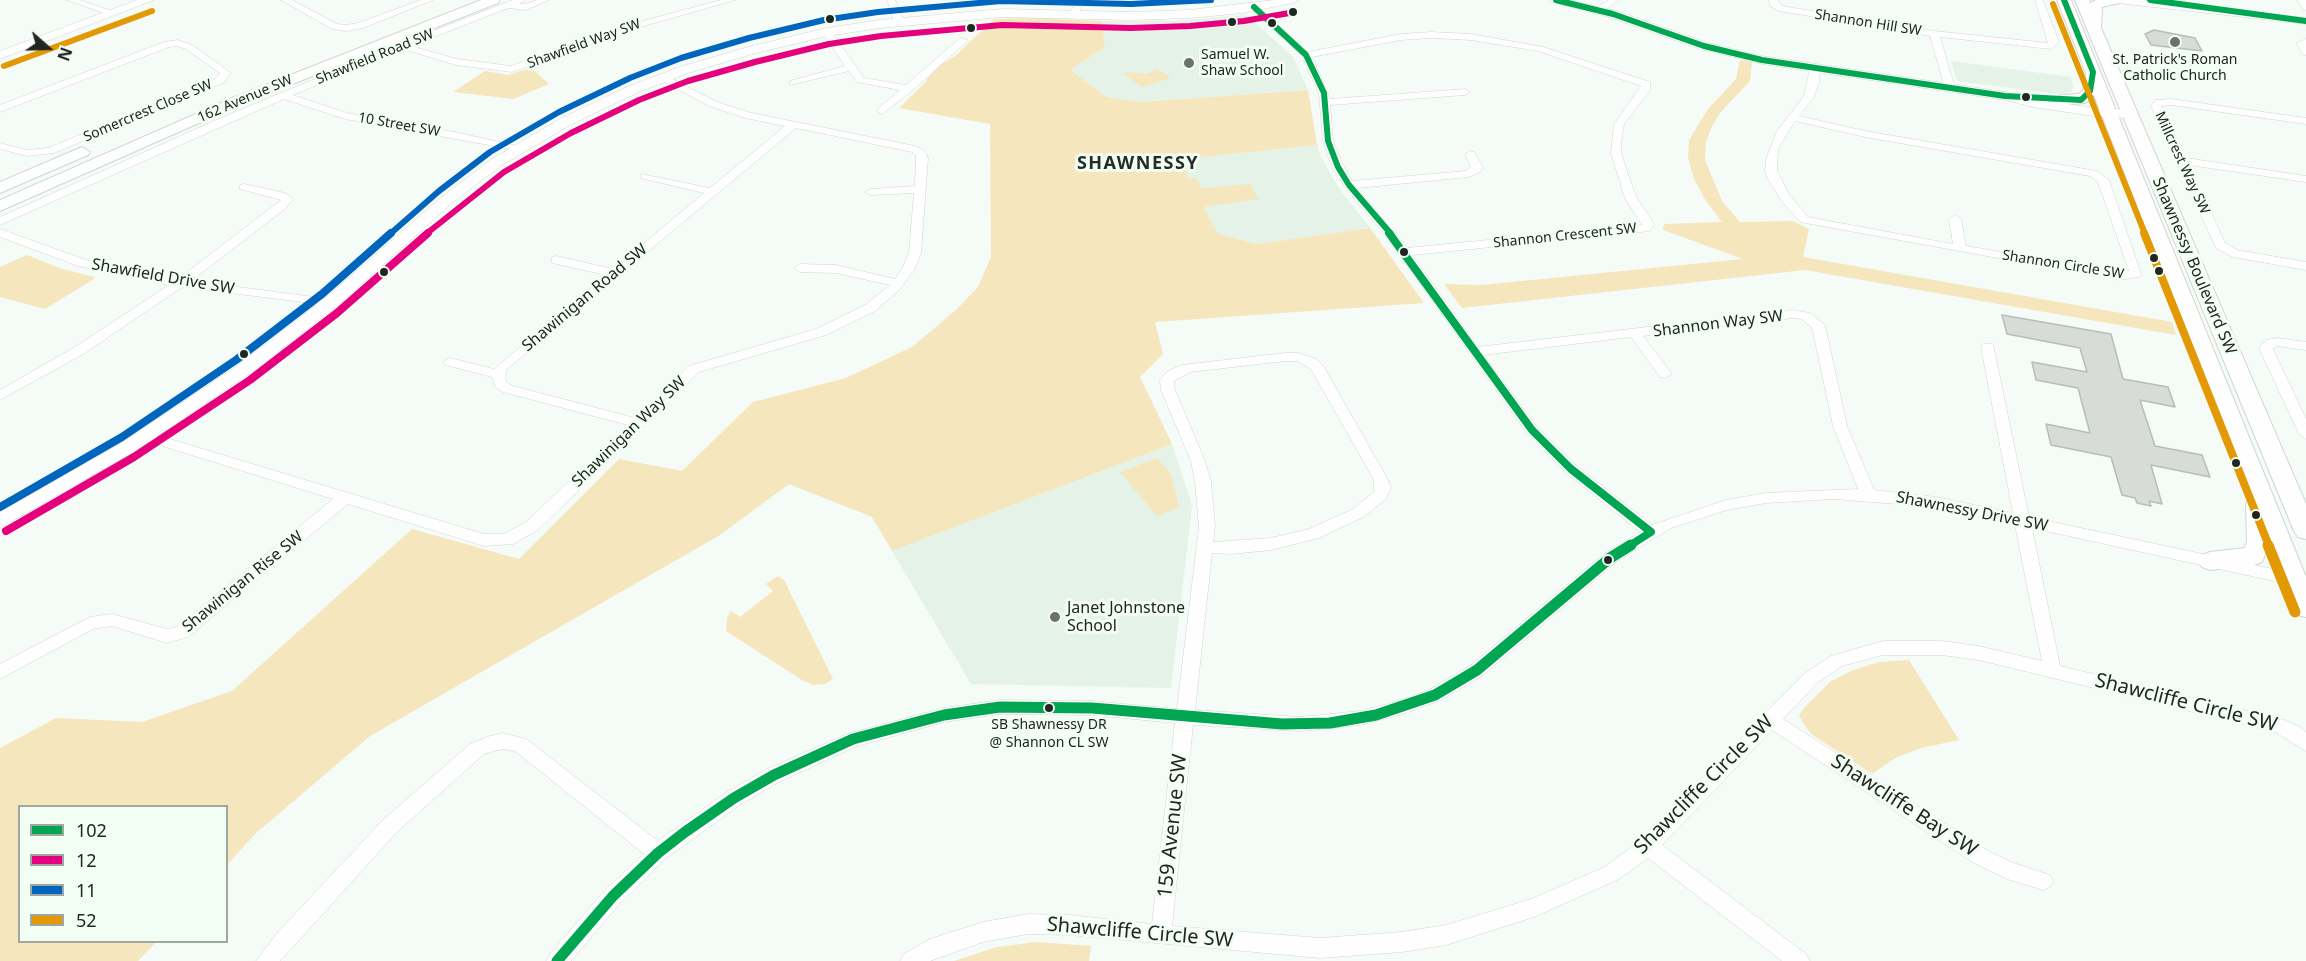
<!DOCTYPE html>
<html>
<head>
<meta charset="utf-8">
<style>
  body { margin:0 }
  #map { position:relative; width:2306px; height:961px; overflow:hidden; background:#f5fbf6; font-family:"Noto Sans",sans-serif }
  canvas { display:block }
  .legend { position:absolute; left:18px; top:805px; width:210px; height:138px; box-sizing:border-box; background:#f2fef4; border:2px solid #9fa8a0; margin:0; padding:8px 10px; list-style:none; font-size:18px; color:#222622 }
  .legend li { display:flex; align-items:center; gap:12px; height:30px }
  .legend b { width:30px; border:2px solid #9fa8a0 }
  .north { position:absolute; left:18px; top:18px; width:60px; height:60px; -webkit-text-stroke:4px #f2fef4; paint-order:stroke; rotate:110deg; font-size:16px; font-weight:700; line-height:24px; text-align:center; color:#222622 }
  .north::after { content:''; display:block; margin:auto; width:21px; height:27px; background:#222622; clip-path:polygon(50% 0,100% 100%,50% 72%,0 100%) }
</style>
</head>
<body>
<div id="map">
<canvas width="2306" height="961"></canvas>
<ul class="legend">
<li><b style="height:8px;background:#00a651"></b>102</li>
<li><b style="height:8px;background:#e5007d"></b>12</li>
<li><b style="height:8px;background:#0065bd"></b>11</li>
<li><b style="height:8px;background:#e29903"></b>52</li>
</ul>
<div class="north">N</div>
</div>
<script>
const ctx = document.querySelector('canvas').getContext('2d');
ctx.lineJoin = 'round';
function fillPath(path, color) {
  ctx.fillStyle = color;
  ctx.fill(path, 'evenodd');
}
function poly(rows) {
  const path = new Path2D();
  for (const r of rows) {
    path.moveTo(r[0], r[1]);
    for (let i = 2; i < r.length; i += 2) path.lineTo(r[i], r[i + 1]);
  }
  return path;
}
function trace(path, color, width, dash) {
  ctx.strokeStyle = color;
  ctx.lineWidth = width;
  ctx.lineCap = dash ? 'butt' : 'round';
  ctx.setLineDash(dash || []);
  ctx.stroke(path);
}
function write(font, color, halo, rows, align = 'center') {
  ctx.font = font + ' "Noto Sans",sans-serif';
  ctx.lineWidth = 6;
  ctx.setLineDash([]);
  ctx.textBaseline = 'middle';
  ctx.strokeStyle = halo;
  ctx.fillStyle = color;
  for (const [text, x, y, turn = 0] of rows) {
    ctx.save();
    ctx.translate(x, y);
    ctx.rotate((+turn || 0) * Math.PI / 180);
    ctx.textAlign = isNaN(turn) ? turn : align;
    if (halo) ctx.strokeText(text, 0, 0);
    ctx.fillText(text, 0, 0);
    ctx.restore();
  }
}
fillPath(poly([
  [1242,15,1249,17,1293,57,1308,90,1141,102,1106,97,1071,70,1105,47,1102,21,1175,21],
  [1951,61,2071,77,2073,87,2072,92,2058,94,1957,81],
  [1317,145,1321,157,1338,187,1370,228,1257,244,1218,234,1185,171,1203,157],
  [1172,444,1192,506,1171,688,971,684,892,551]
]), '#e5f2e7');
fillPath(poly([
  [1036,18,1102,21,1105,47,1071,70,1106,97,1141,102,1308,90,1317,145,1203,157,1185,171,1189,179,1196,178,1201,187,1206,188,1250,184,1259,199,1204,207,1218,234,1257,244,1370,228,1424,303,1155,322,1163,354,1140,377,1172,444,892,551,872,517,789,484,720,535,370,736,255,834,227,865,226,806,20,806,20,942,156,942,138,961,0,961,0,748,56,718,142,722,232,691,412,529,519,559,619,459,682,471,753,402,846,378,912,347,956,310,978,287,991,257,990,124,899,108,927,81,926,80,940,65,955,56,994,19],
  [1740,60,1752,62,1750,81,1720,113,1712,126,1706,142,1705,160,1722,201,1740,222,1793,221,1809,229,1803,257,2172,322,2176,335,1805,270,1462,308,1444,284,1482,285,1743,259,1663,230,1664,224,1722,222,1706,201,1694,179,1688,158,1689,140,1708,109,1736,79],
  [531,68,549,84,513,99,453,92,485,71,508,75],
  [1157,69,1171,78,1142,87,1124,74,1130,72,1147,74],
  [27,255,59,268,94,277,94,279,45,309,0,297,0,267],
  [1157,458,1171,474,1179,507,1157,516,1120,472],
  [778,576,784,580,833,679,825,684,813,685,802,680,726,631,727,618,731,611,740,617,773,591,766,584],
  [1909,660,1959,740,1921,748,1897,757,1872,774,1811,734,1803,723,1799,715,1804,708,1830,682,1853,670,1879,662],
  [1037,942,1091,946,1089,961,954,961,997,947]
]), '#f5e6be');
const building = poly([
  [2154,30,2195,38,2202,51,2151,45,2145,34,2154,30],
  [2002,315,2111,334,2123,379,2168,387,2175,407,2140,400,2155,446,2202,455,2210,477,2151,465,2162,504,2149,501,2151,506,2137,503,2135,498,2122,495,2111,457,2051,445,2046,424,2090,433,2078,388,2036,380,2032,362,2087,372,2080,348,2007,334,2002,315]
]);
fillPath(building, '#d7dcd9');
trace(building, '#b7bdba', 1.5);
const minor = poly([
  [67,0,80,0,117,13,109,15,67,0],
  [281,0,292,0,337,24,346,25,358,23,421,0,433,0,363,28,346,31,332,29,281,0],
  [513,0,525,0,519,4,525,4,537,0,549,0,526,10,508,8,411,46,457,59,511,66,617,28,721,0,735,0,623,32,512,72,456,65,403,49,293,95,347,113,459,133,522,147,522,151,345,119,284,99,0,225,0,217,216,120,399,44,513,0],
  [887,0,895,0,904,21,902,23,894,21,887,0],
  [1077,0,1085,0,1077,16,1071,16,1069,14,1077,0],
  [1609,0,1619,0,1602,12,1596,12,1596,8,1609,0],
  [1769,0,1777,0,1782,6,1934,31,2048,43,2035,0,2043,0,2059,42,2051,49,1940,37,1955,88,1950,91,1945,88,1930,36,1779,11,1770,6,1769,0],
  [2114,0,2142,0,2306,18,2306,24,2118,3,2114,0],
  [2297,0,2306,0,2306,10,2303,9,2297,0],
  [1254,4,1308,52,1401,34,1431,32,1471,34,1543,47,1650,82,1650,90,1624,124,1621,143,1621,153,1631,183,1637,198,1654,224,1650,231,1412,255,1478,347,1792,310,1810,313,1825,325,1847,426,1874,490,1936,497,2013,513,1981,347,1983,344,1993,344,2029,517,2306,576,2306,588,2032,528,2060,666,2284,720,2298,726,2306,732,2306,751,2275,732,1979,660,1941,655,1883,655,1842,666,1817,683,1783,719,1988,851,2011,862,2050,875,2053,881,2050,887,2043,890,2007,879,1974,863,1772,730,1662,845,1806,954,1810,961,1782,961,1648,858,1619,879,1534,917,1446,945,1402,952,1320,958,1069,935,1028,934,983,942,930,961,900,961,904,954,930,939,983,922,1028,914,1069,915,1152,924,1175,723,1092,715,1000,714,944,722,857,746,781,781,741,804,665,859,620,903,571,961,546,961,550,954,606,889,644,854,515,751,502,749,484,754,397,832,280,961,256,961,279,931,383,820,470,744,490,736,502,733,526,739,658,841,727,792,767,769,847,734,944,708,1000,700,1092,701,1177,709,1199,527,1195,482,1191,461,1161,390,1160,380,1168,371,1182,365,1285,353,1298,353,1317,359,1324,367,1388,480,1391,488,1386,499,1363,517,1319,538,1271,550,1231,554,1212,553,1195,710,1301,717,1360,711,1396,702,1429,690,1471,665,1604,554,1640,532,1566,473,1527,433,1392,244,1345,187,1332,167,1323,141,1319,93,1302,56,1251,9,1250,7,1254,4],
  [1431,38,1471,40,1538,51,1641,86,1614,124,1611,153,1625,198,1642,225,1407,248,1357,188,1469,177,1480,172,1483,167,1474,152,1470,151,1465,154,1471,167,1466,171,1352,181,1344,167,1333,141,1330,105,1465,95,1470,92,1465,89,1330,99,1312,57,1401,40,1431,38],
  [1792,318,1801,319,1812,327,1833,426,1858,489,1766,493,1726,500,1652,525,1576,465,1537,427,1483,355,1631,337,1660,377,1665,378,1672,374,1643,336,1792,318],
  [1285,361,1297,361,1311,369,1374,480,1374,492,1353,509,1309,529,1271,538,1213,542,1215,527,1211,482,1205,461,1175,390,1174,381,1190,372,1285,361],
  [1834,499,1936,507,2015,525,2042,661,1979,646,1941,641,1883,641,1831,656,1805,673,1641,840,1605,867,1531,899,1489,912,1446,925,1402,932,1320,938,1172,926,1193,725,1301,731,1360,725,1403,714,1441,700,1483,675,1616,562,1671,528,1727,510,1766,503,1834,499],
  [824,30,830,30,864,78,906,85,960,38,968,40,913,90,882,114,877,111,878,109,900,90,857,82,849,71,790,85,790,81,845,66,822,32,824,30],
  [2306,39,2306,55,2303,54,2296,43,2306,39],
  [178,40,192,45,231,73,223,83,54,153,27,156,0,149,0,143,27,150,48,148,215,79,220,73,186,49,177,46,169,47,0,112,0,105,164,42,178,40],
  [1815,66,1820,69,1819,82,1814,97,1799,116,1865,131,2097,171,2109,180,2141,274,2139,277,2119,280,1800,222,1781,200,1769,181,1765,171,1766,159,1777,131,1804,96,1810,69,1815,66],
  [1795,121,1865,137,2090,176,2098,182,2129,271,2119,272,1966,246,1961,219,1955,215,1949,219,1953,244,1808,217,1790,196,1777,171,1778,149,1795,121],
  [661,76,667,76,717,102,751,113,915,146,925,151,928,158,921,253,914,270,899,290,875,311,826,335,699,372,538,530,513,544,484,546,348,504,188,637,167,643,112,626,93,629,0,679,0,664,90,617,112,614,167,629,177,627,333,499,140,439,138,436,140,433,150,433,484,534,504,534,526,522,628,425,503,392,495,387,492,377,445,365,443,362,450,358,494,369,606,275,552,263,552,257,556,256,613,269,704,193,641,178,641,174,710,188,785,126,745,118,709,106,661,80,661,76],
  [796,128,912,152,916,155,915,186,871,189,865,192,871,195,914,193,909,253,902,269,895,279,836,265,800,264,794,268,800,272,836,273,890,285,865,305,816,329,689,366,635,418,513,386,506,382,505,374,507,369,796,128],
  [2171,99,2306,118,2306,124,2171,105,2161,106,2186,158,2306,176,2306,182,2189,165,2225,243,2237,250,2306,262,2306,270,2233,257,2216,248,2151,106,2156,100,2171,99],
  [244,184,285,193,293,199,286,208,191,281,330,299,336,303,335,306,182,287,85,353,0,400,0,390,75,347,169,285,78,266,0,237,0,229,86,260,178,279,281,200,240,189,240,185,244,184],
  [2277,338,2306,342,2306,350,2277,346,2273,349,2306,419,2306,439,2299,434,2259,348,2266,340,2277,338]
]);
const tertiary = poly([
  [137,0,154,0,0,59,0,51,137,0],
  [1274,0,1299,0,1293,3,1243,13,1190,18,1131,20,1002,17,880,28,827,36,756,53,688,73,639,92,570,125,502,165,452,203,336,307,249,374,135,451,0,528,0,512,121,443,237,366,324,299,442,197,492,159,560,119,629,86,680,67,748,47,827,28,880,20,1002,9,1131,12,1190,10,1274,0],
  [1550,0,1570,0,1617,11,1708,43,1762,56,2005,92,2033,99,2094,108,2130,110,2137,114,2130,118,2094,116,2033,107,2005,100,1762,64,1700,49,1609,17,1552,2,1550,0]
]);
const secondary = poly([
  [481,0,500,0,498,3,242,104,0,211,0,200,232,98,481,0],
  [2057,0,2071,0,2306,577,2306,617,2297,615,2294,608,2269,546,2262,562,2254,565,2210,570,2202,567,2198,561,2202,555,2210,552,2245,548,2247,541,2246,504,2251,498,2094,95,2089,101,2084,103,2061,105,2053,100,2061,95,2079,94,2083,90,2086,73,2057,0],
  [2075,0,2089,0,2090,3,2096,0,2121,0,2119,3,2102,7,2101,28,2306,504,2306,539,2298,537,2294,531,2075,0],
  [82,147,90,152,88,155,0,193,0,182,82,147]
]);
trace(minor, '#d1d6d2', 1);
trace(tertiary, '#d1d6d2', 1);
trace(secondary, '#d1d6d2', 2);
fillPath(minor, '#fefefe');
fillPath(tertiary, '#fefefe');
fillPath(secondary, '#fefefe');
trace(poly([
  [1556,0,1613,14,1704,46,1762,60,2005,96,2081,100,2090,91,2093,72,2064,0],
  [2150,0,2306,21],
  [1254,7,1306,55,1324,93,1328,141,1338,167,1349,185,1391,234]
]), '#00a651', 6);
trace(poly([
  [1389,233,1532,430,1571,469,1651,532,1629,546]
]), '#00a651', 8);
trace(poly([
  [557,961,613,896,658,853,685,832,734,798,774,775,853,739,944,715,1000,707,1092,708,1282,724,1330,723,1376,715,1435,695,1477,670,1610,558,1631,545]
]), '#00a651', 11);
trace(poly([
  [426,234,504,172,571,133,639,100,688,81,755,62,829,44,881,36,1002,25,1131,28,1190,26,1244,21,1295,12]
]), '#e5007d', 6);
trace(poly([
  [6,531,134,457,250,380,337,313,428,233]
]), '#e5007d', 8);
trace(poly([
  [390,234,439,191,490,152,559,112,630,78,681,58,749,38,824,20,878,12,1001,1,1131,4,1211,0]
]), '#0065bd', 6);
trace(poly([
  [0,507,122,437,236,360,322,294,391,233]
]), '#0065bd', 8);
trace(poly([
  [2053,4,2145,234],
  [4,66,152,11]
]), '#e29903', 6);
trace(poly([
  [2144,233,2269,546]
]), '#e29903', 8);
trace(poly([
  [2268,545,2295,612]
]), '#e29903', 11);
for (const [x, y, r, color] of [
  [1293,12,5,"#222622"],
  [830,19,5,"#222622"],
  [1232,22,5,"#222622"],
  [1272,23,5,"#222622"],
  [971,28,5,"#222622"],
  [2175,42,6,"#6c716c"],
  [1189,63,6,"#6c716c"],
  [2026,97,5,"#222622"],
  [1404,252,5,"#222622"],
  [2154,258,5,"#222622"],
  [2159,271,5,"#222622"],
  [384,272,5,"#222622"],
  [244,354,5,"#222622"],
  [2236,463,5,"#222622"],
  [2256,515,5,"#222622"],
  [1608,560,5,"#222622"],
  [1055,617,6,"#6c716c"],
  [1049,708,5,"#222622"]
]) {
  const dot = new Path2D();
  dot.arc(x, y, r, 0, 2 * Math.PI);
  ctx.fillStyle = color;
  ctx.fill(dot);
  trace(dot, '#f2fef4', 2);
}
write('14px', '#222622', '#f2fef4', [
  ["Shannon Hill SW",1868,23,9],
  ["Shawfield Way SW",584,44,-20],
  ["Shawfield Road SW",375,57,-22],
  ["162 Avenue SW",245,99,-23],
  ["Somercrest Close SW",148,111,-23],
  ["10 Street SW",399,125,10],
  ["Millcrest Way SW",2182,163,65],
  ["Shannon Crescent SW",1565,236,-6],
  ["Shannon Circle SW",2063,265,9]
]);
write('14px', '#222622', '#f2fef4', [
  ["Samuel W.",1201,55],
  ["Shaw School",1201,71],
  ["St. Patrick's Roman",2175,60,"center"],
  ["Catholic Church",2175,76,"center"]
], 'left');
write('14px', '#222622', '#f2fef4', [
  ["SB Shawnessy DR",1049,725],
  ["@ Shannon CL SW",1049,743]
]);
write('16px', '#222622', '#f2fef4', [
  ["Shawnessy Boulevard SW",2194,266,67],
  ["Shawfield Drive SW",163,277,10],
  ["Shawinigan Road SW",585,298,-40],
  ["Shannon Way SW",1718,324,-7],
  ["Shawinigan Way SW",629,432,-44],
  ["Shawnessy Drive SW",1972,512,11],
  ["Shawinigan Rise SW",243,582,-39]
]);
write('16px', '#222622', '#f2fef4', [
  ["Janet Johnstone",1067,608],
  ["School",1067,626]
], 'left');
ctx.letterSpacing = '1.5px';
write('bold 18px', '#242d25', '#f2fef4', [
  ["SHAWNESSY",1138,164]
]);
ctx.letterSpacing = '0px';
write('20px', '#222622', '#f2fef4', [
  ["Shawcliffe Circle SW",2186,703,14],
  ["Shawcliffe Circle SW",1704,785,-45],
  ["Shawcliffe Bay SW",1904,806,33],
  ["159 Avenue SW",1173,826,-84],
  ["Shawcliffe Circle SW",1140,933,5]
]);
</script>
</body>
</html>
